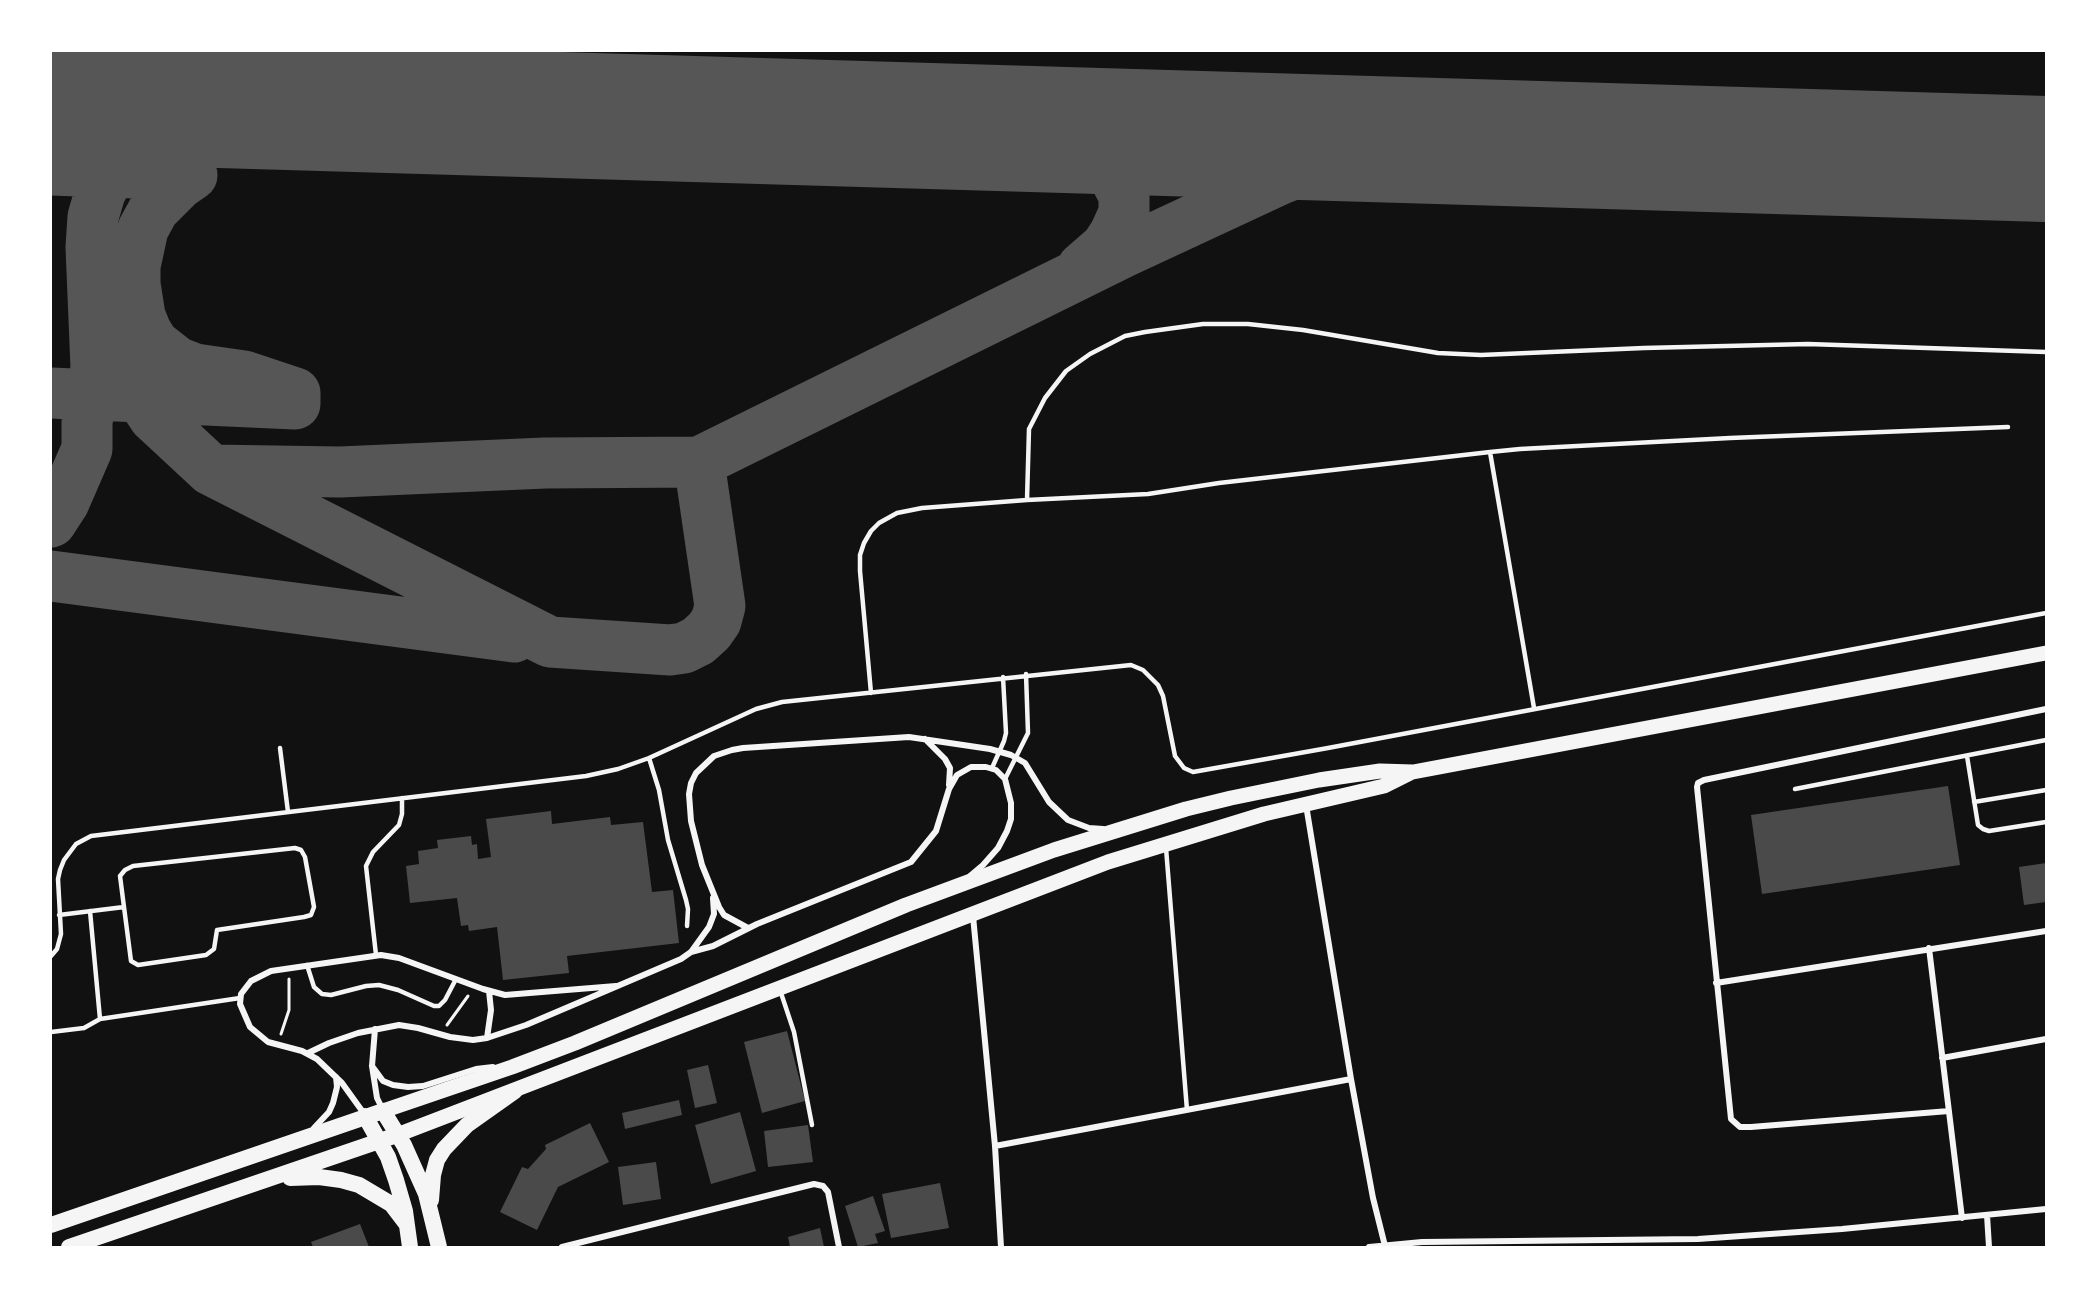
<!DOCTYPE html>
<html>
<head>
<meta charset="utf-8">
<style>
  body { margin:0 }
  #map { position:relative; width:2097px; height:1298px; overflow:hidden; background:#111; font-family:Inter,sans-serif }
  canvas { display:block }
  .frame { position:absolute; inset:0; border:52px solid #fff; pointer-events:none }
</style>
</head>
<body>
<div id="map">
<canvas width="2097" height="1298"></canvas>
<div class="frame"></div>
</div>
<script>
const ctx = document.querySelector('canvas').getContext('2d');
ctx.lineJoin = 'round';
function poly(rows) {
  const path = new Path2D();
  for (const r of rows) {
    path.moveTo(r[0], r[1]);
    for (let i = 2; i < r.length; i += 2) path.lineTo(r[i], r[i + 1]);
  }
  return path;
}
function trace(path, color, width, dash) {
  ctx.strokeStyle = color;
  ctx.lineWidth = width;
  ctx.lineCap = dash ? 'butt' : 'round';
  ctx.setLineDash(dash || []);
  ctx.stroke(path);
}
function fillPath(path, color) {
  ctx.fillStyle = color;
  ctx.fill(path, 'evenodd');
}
trace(poly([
  [1046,129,1066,131,1079,138,1097,151,1106,161,1124,195,1124,213,1115,233,1106,247,1082,268],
  [51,170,192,175,179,184,154,209,143,229,135,266,135,284,140,316,146,331,154,344,177,362,195,369,244,376,295,393,295,404,51,393],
  [94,322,102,352,110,365,146,405,154,417,211,470,550,642,670,650,684,648,698,641,709,631,716,621,720,606,699,462],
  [211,470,340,472,545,463,699,462,1124,252,1281,179,1318,165,1384,148,1533,144],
  [51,522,64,502,87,449,87,422,96,368,91,247,93,217,100,193,113,168,125,152,141,136,159,125,198,112,226,107,259,106],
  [51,576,514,637]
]), '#565656', 51);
trace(poly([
  [51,100,2046,159]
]), '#565656', 126);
fillPath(poly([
  [1948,786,1960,865,1762,894,1751,815],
  [551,811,552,824,610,817,611,825,643,822,652,892,673,890,679,943,567,956,569,973,503,980,497,927,469,931,468,925,461,926,457,898,410,903,406,866,419,864,418,851,438,848,437,840,471,836,472,845,477,844,478,859,491,857,486,819],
  [2046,863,2046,902,2024,905,2019,867],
  [787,1031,805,1101,762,1113,744,1042],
  [708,1065,717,1103,695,1108,687,1070],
  [679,1100,682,1115,625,1129,622,1113],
  [740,1112,756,1171,711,1184,695,1125],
  [590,1123,609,1162,558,1187,537,1230,500,1212,522,1167,528,1169,546,1149,545,1145],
  [808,1125,813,1162,768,1167,764,1131],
  [656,1162,661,1199,623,1205,618,1167],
  [940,1183,949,1228,891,1238,882,1194],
  [873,1196,885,1231,875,1234,878,1243,858,1247,845,1206],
  [360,1224,369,1247,313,1247,311,1242],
  [820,1228,824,1247,790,1247,788,1237]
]), '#4a4a4a');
trace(poly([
  [447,1025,468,996],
  [281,1034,289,1010,289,979]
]), '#f5f5f5', 3);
trace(poly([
  [1490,452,1520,449,1730,438,2008,427],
  [1027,500,1029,429,1045,398,1066,371,1090,354,1125,336,1145,332,1203,324,1248,324,1303,330,1438,353,1481,355,1644,348,1808,344,2046,352],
  [871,693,860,571,860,555,864,543,871,531,879,523,897,513,922,508,1027,500,1148,494,1219,483,1490,452,1534,708],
  [280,748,288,812],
  [1967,756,1978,825,1983,829,1989,831,2046,822],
  [649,758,659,790,668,840,686,900,688,909,687,926],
  [992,768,1004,741,1006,733,1003,677],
  [1005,779,1028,733,1026,674],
  [1795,789,2046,740],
  [1974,802,2046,790],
  [1166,848,1187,1110],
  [90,911,100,1019],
  [59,915,124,907,131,961,138,965,206,955,214,949,217,930,304,917,311,915,314,907,305,857,301,850,295,848,133,866,125,870,120,876,124,907],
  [376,955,366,866,373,852,399,825,402,814,402,798],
  [51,956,57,949,61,934,58,879,60,870,64,860,76,844,91,836,586,776,618,769,649,758,756,709,782,702,1131,665,1143,670,1158,685,1163,696,1175,756,1184,768,1193,772,1328,748,2046,613],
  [307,965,314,987,322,994,331,995,366,986,379,985,398,990,434,1006,439,1006,445,1000,456,979],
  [780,990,794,1032,812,1125],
  [51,1032,84,1028,100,1019,240,998]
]), '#f5f5f5', 4.5);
trace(poly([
  [925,739,945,759,950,768,949,785],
  [1306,805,1351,1079,1373,1198,1385,1246],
  [973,916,995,1146,1001,1247],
  [748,928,724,915,719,907,702,865,691,821,689,794,691,783,696,773,714,756,732,750,743,748,909,737,990,749,1011,755,1025,763,1049,802,1068,820,1089,828,1103,829],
  [1929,948,1962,1218],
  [691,952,713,946,757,924,911,862,936,831,949,789,957,775,971,767,986,767,996,770,1005,779,1011,803,1011,819,1007,831,998,848,983,865,970,876],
  [1716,983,2046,931],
  [375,1029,372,1066,377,1098,383,1110],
  [487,1038,491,1010,489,991],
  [308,1053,329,1043,358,1033,399,1025,418,1028,450,1037,473,1040,487,1038,526,1025,681,959,691,952,709,927,714,914,713,898],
  [1942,1058,2046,1039],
  [372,1066,383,1081,393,1085,408,1087,423,1086,476,1069,493,1067],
  [1949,1111,1751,1127,1740,1127,1731,1119,1697,787,1698,783,1704,780,2046,709],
  [365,1115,342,1083,317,1059,302,1051,268,1042,250,1027,240,1004,241,994,251,981,271,971,381,955,399,958,483,989,505,995,616,986],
  [314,1128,329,1112,333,1103,337,1087,336,1077],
  [995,1146,1351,1079],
  [1987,1215,1989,1247],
  [562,1247,814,1184,823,1186,828,1192,839,1247],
  [1369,1247,1422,1242,1698,1239,1842,1229,2046,1209]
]), '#f5f5f5', 6);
trace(poly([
  [383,1111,512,1067,575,1043,906,905,1054,850,1186,809,1231,798,1319,780,1380,771,1413,772,2046,653],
  [397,1135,1108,862,1264,814,1384,786,1410,773]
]), '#f5f5f5', 15);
trace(poly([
  [365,1116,388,1157,396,1180,405,1211,410,1247],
  [290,1178,319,1177,341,1180,359,1185,391,1204,407,1225],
  [431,1200,433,1175,437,1160,444,1149,467,1125,515,1091],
  [51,1225,383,1111,404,1145,426,1194,439,1247],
  [69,1247,397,1135]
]), '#f5f5f5', 16);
</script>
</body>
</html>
